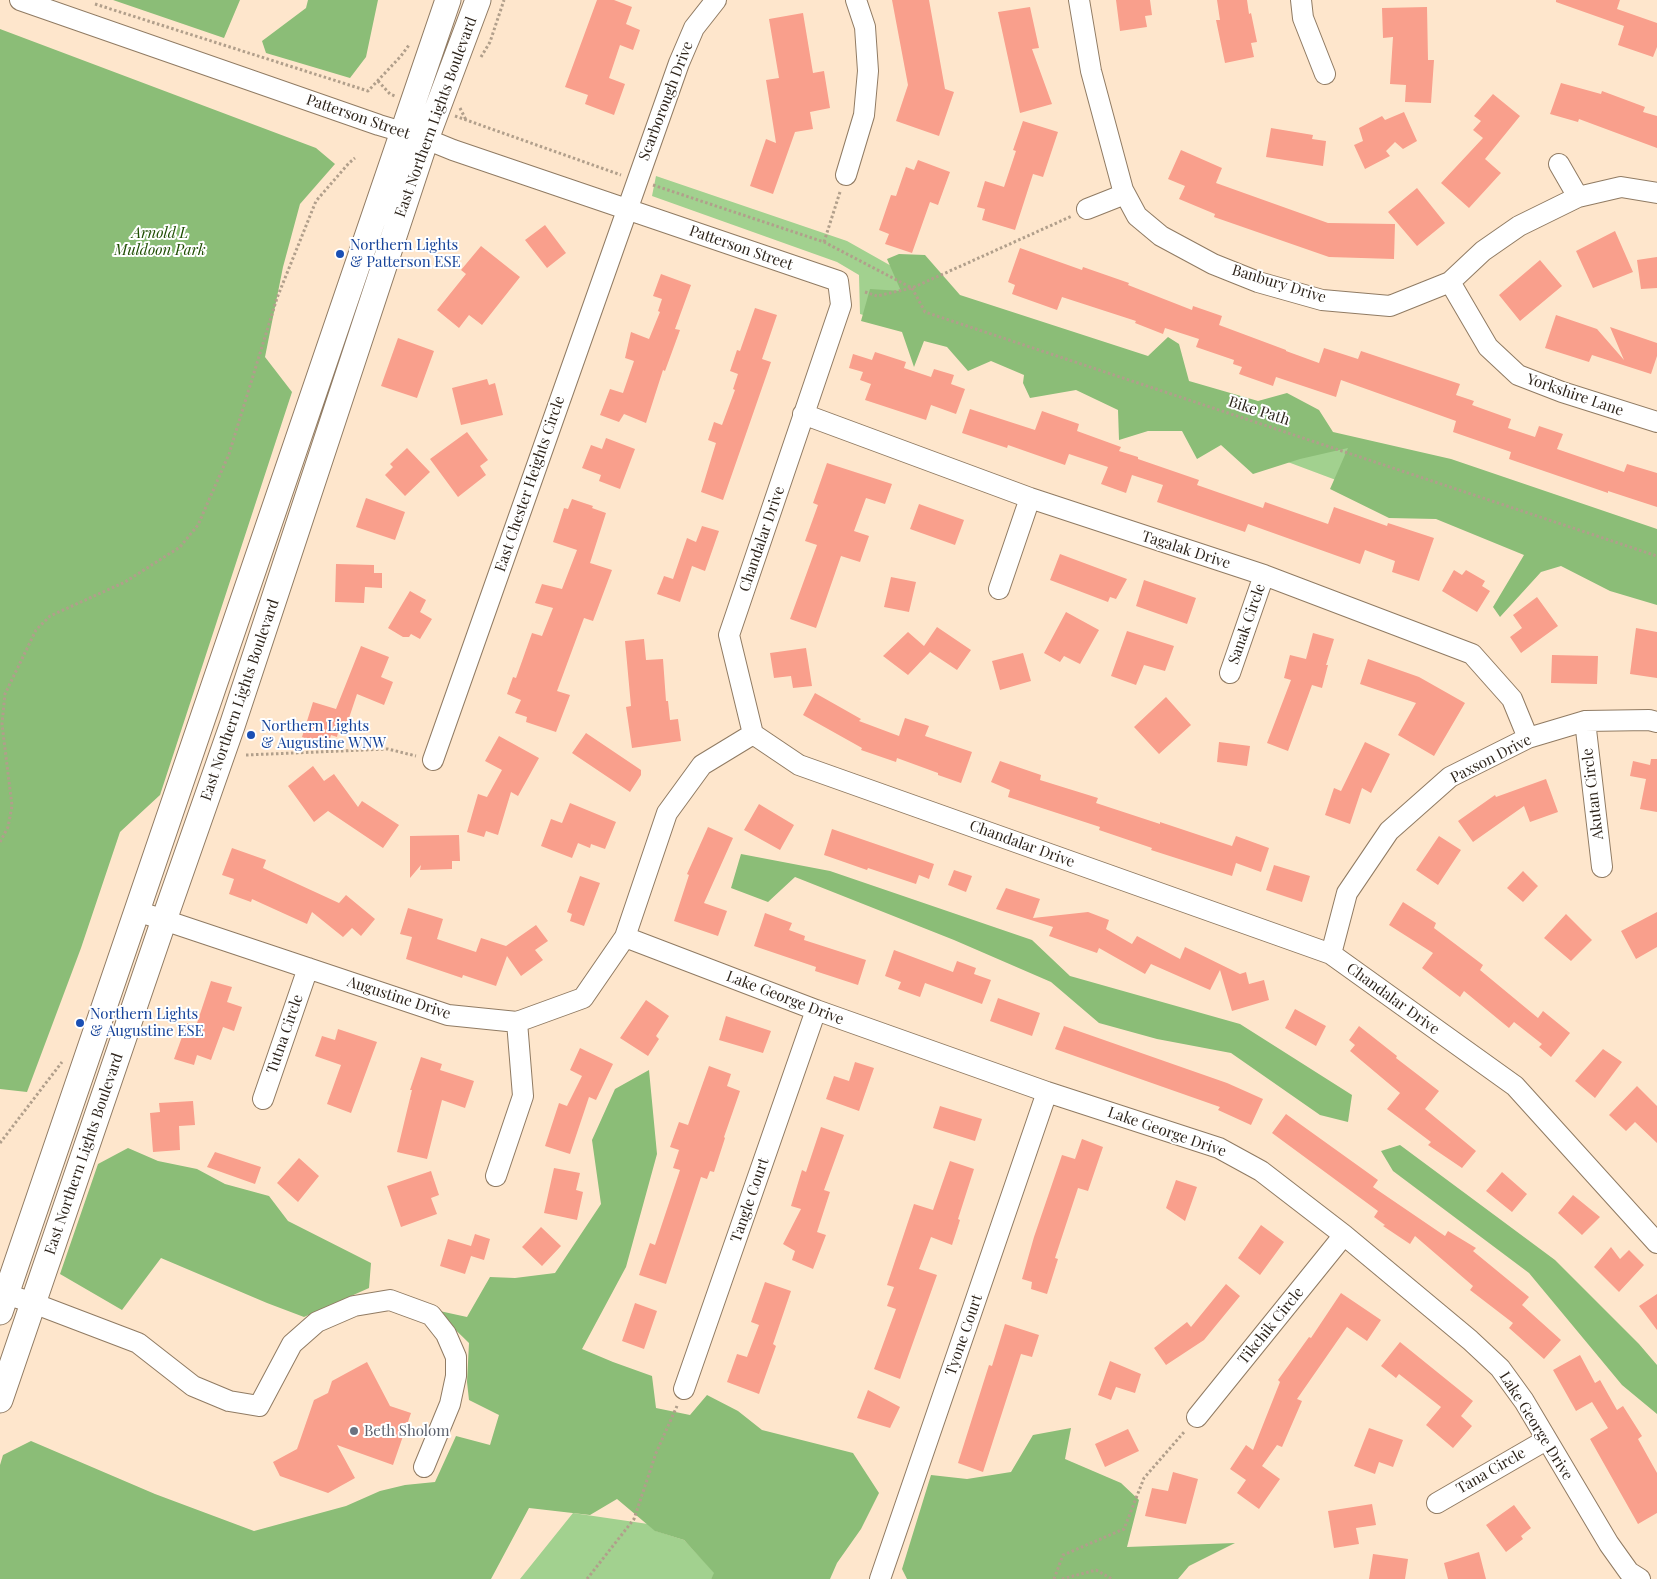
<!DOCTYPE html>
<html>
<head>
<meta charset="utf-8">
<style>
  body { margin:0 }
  canvas { display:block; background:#fee6cc }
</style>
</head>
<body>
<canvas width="1657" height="1579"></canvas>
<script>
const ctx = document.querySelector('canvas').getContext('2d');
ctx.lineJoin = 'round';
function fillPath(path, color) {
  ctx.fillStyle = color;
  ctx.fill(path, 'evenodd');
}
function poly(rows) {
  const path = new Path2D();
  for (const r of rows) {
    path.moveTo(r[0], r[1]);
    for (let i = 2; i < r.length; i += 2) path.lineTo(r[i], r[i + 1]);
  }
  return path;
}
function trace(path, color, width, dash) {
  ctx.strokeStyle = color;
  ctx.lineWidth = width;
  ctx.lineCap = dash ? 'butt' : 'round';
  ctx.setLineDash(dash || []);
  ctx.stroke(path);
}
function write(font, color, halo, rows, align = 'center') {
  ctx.font = font + ' "Playfair Display",serif';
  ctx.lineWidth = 4;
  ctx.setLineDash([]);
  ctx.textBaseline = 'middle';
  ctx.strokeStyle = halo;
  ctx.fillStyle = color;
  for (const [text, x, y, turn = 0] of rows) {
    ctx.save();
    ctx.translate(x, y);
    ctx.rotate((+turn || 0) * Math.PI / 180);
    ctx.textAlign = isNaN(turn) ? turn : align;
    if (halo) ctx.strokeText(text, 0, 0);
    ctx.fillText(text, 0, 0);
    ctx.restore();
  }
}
fillPath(poly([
  [656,176,847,241,980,316,1657,549,1555,562,1221,437,944,340,860,314,859,275,837,262,652,196],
  [573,1513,648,1524,656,1531,684,1540,715,1573,711,1579,520,1579]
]), '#a2d18f');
fillPath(poly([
  [113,0,240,0,224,38],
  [308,0,378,0,366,57,350,78,266,53,262,41,306,8],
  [0,29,316,148,335,164,300,204,283,267,265,357,292,392,160,795,120,832,81,948,27,1092,0,1089],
  [899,254,925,255,960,295,1148,356,1168,337,1179,344,1189,381,1258,401,1287,393,1319,410,1333,432,1451,459,1657,529,1657,605,1610,591,1561,566,1541,572,1500,617,1493,607,1524,555,1436,519,1389,518,1330,489,1348,448,1300,459,1253,474,1221,445,1197,459,1182,431,1148,431,1119,440,1118,410,1076,390,1030,398,1023,383,1024,375,991,361,968,371,947,347,924,341,914,367,902,332,861,321,870,289,901,291,887,259],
  [741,854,830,871,1032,940,1070,976,1240,1024,1352,1095,1348,1122,1320,1115,1231,1053,1157,1039,1099,1023,1051,982,954,940,795,877,768,902,731,888],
  [649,1070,657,1154,626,1267,582,1349,613,1362,652,1376,656,1408,690,1415,707,1395,738,1411,762,1430,853,1453,879,1493,861,1529,837,1563,830,1579,711,1579,714,1573,684,1540,655,1531,617,1499,590,1515,529,1508,491,1579,0,1579,0,1465,3,1455,31,1441,155,1494,254,1531,346,1506,380,1491,405,1485,435,1482,456,1436,490,1445,499,1415,469,1400,467,1382,469,1343,435,1310,467,1317,490,1277,515,1278,555,1273,601,1204,592,1140,615,1089],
  [1400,1145,1555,1260,1639,1344,1657,1365,1657,1414,1622,1385,1529,1273,1393,1171,1381,1151],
  [128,1148,158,1161,197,1169,225,1184,269,1196,288,1221,371,1263,369,1288,304,1317,267,1303,161,1258,122,1310,60,1274,98,1164],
  [1071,1428,1065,1459,1121,1483,1139,1500,1127,1547,1235,1543,1189,1566,1178,1579,907,1579,902,1569,931,1475,967,1479,1011,1472,1033,1435]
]), '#8bbd77');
fillPath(poly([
  [597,0,614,0,632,7,626,24,640,30,633,50,620,45,609,78,625,84,614,115,585,104,588,95,565,87],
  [892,0,929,0,945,89,954,92,939,136,896,121,908,85],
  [1116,0,1150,0,1152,15,1145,16,1147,27,1120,31],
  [1217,0,1247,0,1249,14,1251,13,1257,42,1251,43,1254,57,1225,63,1216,20,1220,20],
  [1556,0,1620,0,1617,9,1657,23,1657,47,1653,57,1618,45,1624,26,1556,2],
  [1030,7,1039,48,1032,49,1052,104,1020,113,998,12],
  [1427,7,1428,60,1434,60,1431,103,1405,102,1406,85,1390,84,1393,37,1383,38,1382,8],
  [803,13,813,73,824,71,830,108,810,112,813,129,795,132,773,194,750,186,766,139,776,143,766,80,779,78,769,19],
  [1561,83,1601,94,1602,91,1645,107,1643,112,1657,116,1657,148,1579,119,1578,122,1550,114],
  [1493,94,1520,116,1485,159,1501,173,1469,208,1441,183,1483,138,1473,130,1481,121,1474,116],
  [1404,112,1417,141,1403,149,1395,142,1386,151,1390,156,1365,169,1354,145,1363,141,1359,128,1382,116,1385,120],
  [1023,121,1058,132,1043,177,1033,174,1015,230,982,220,985,209,977,207,985,181,1004,187,1016,151,1013,150],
  [1271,128,1313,135,1312,139,1326,141,1323,166,1266,157],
  [1181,150,1222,168,1216,183,1328,223,1395,224,1394,259,1329,257,1214,217,1215,214,1179,199,1185,186,1168,179],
  [918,160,950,172,938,205,930,202,912,253,885,244,889,234,879,230,891,195,896,196,906,167,914,170],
  [1417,188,1445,223,1417,246,1388,212],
  [545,225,566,253,547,268,525,240],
  [1615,231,1633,272,1593,288,1576,251],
  [481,246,520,277,482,325,469,315,459,328,437,310,466,274,461,270],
  [1020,248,1082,270,1083,267,1129,283,1128,285,1192,310,1193,306,1222,316,1219,325,1286,350,1286,351,1319,363,1324,348,1358,359,1361,351,1460,384,1456,395,1474,401,1472,405,1511,419,1508,428,1535,437,1539,426,1563,434,1557,449,1624,472,1627,464,1657,473,1657,507,1608,491,1608,493,1509,459,1511,452,1453,432,1456,421,1341,380,1336,397,1276,377,1273,386,1239,374,1242,367,1233,364,1234,360,1196,347,1199,339,1165,328,1163,334,1135,323,1136,321,1062,297,1057,310,1012,294,1015,285,1008,282],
  [1657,257,1657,288,1641,289,1637,260],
  [1540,260,1562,286,1520,321,1499,295],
  [661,274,691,285,675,329,680,330,665,371,663,370,646,423,624,414,619,422,600,415,610,389,623,393,634,361,625,358,631,332,649,339,660,312,658,311,662,299,653,296],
  [755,308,777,315,762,359,771,362,723,500,701,492,716,443,708,440,714,422,722,425,735,390,733,389,738,374,730,371,737,350,740,351],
  [1556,315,1597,329,1624,360,1610,327,1657,343,1657,356,1651,374,1592,355,1589,362,1545,348],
  [398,338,434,351,417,398,381,386],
  [875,352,906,362,904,368,931,377,934,369,954,375,951,384,965,389,956,414,931,405,926,420,865,400,871,384,860,380,863,372,849,368,853,354,872,360],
  [487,379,489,385,495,383,503,415,461,425,452,388],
  [970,409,1035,430,1042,411,1079,424,1077,431,1121,447,1119,451,1138,457,1138,459,1199,480,1197,485,1263,508,1265,502,1328,524,1334,507,1387,526,1388,523,1434,538,1419,581,1392,572,1395,561,1365,550,1360,564,1248,524,1245,532,1157,502,1163,485,1132,475,1126,493,1101,484,1108,467,1069,454,1065,465,1008,445,1007,448,962,433],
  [467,432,488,460,480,466,486,475,458,497,430,459],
  [606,438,635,449,620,489,599,481,601,475,582,468,591,445,602,449],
  [407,448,430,472,405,496,385,475,393,467,390,464],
  [827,463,892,484,885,504,866,498,854,531,869,536,860,562,841,556,816,628,790,619,817,545,805,541,818,505,813,503],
  [366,498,405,512,395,540,356,527],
  [572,499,593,506,592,508,606,513,590,563,612,570,593,621,584,618,557,691,570,695,556,732,526,722,527,717,515,713,521,700,507,694,513,677,516,678,532,633,542,636,553,608,535,603,542,584,562,589,577,550,553,542,564,508,568,509],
  [919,504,964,520,955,545,910,529],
  [702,526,719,531,705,571,692,566,680,602,657,594,664,576,673,579,687,538,696,542],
  [1060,554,1127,579,1116,599,1110,597,1108,602,1050,580],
  [336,564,374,565,374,573,382,573,382,588,365,587,364,603,335,602],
  [1454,570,1462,575,1466,570,1485,581,1482,586,1490,591,1477,612,1442,591],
  [891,577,916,582,909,612,884,607],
  [1144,580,1196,598,1187,624,1136,606],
  [410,591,426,600,420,612,432,619,420,639,411,634,409,637,403,637,388,628],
  [1537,597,1558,626,1521,653,1510,637,1522,628,1513,615],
  [1066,612,1099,630,1080,664,1064,656,1060,662,1044,653],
  [937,627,971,650,957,670,930,652,908,675,883,656,908,632,924,646],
  [1636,628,1657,632,1657,678,1630,674],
  [1127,631,1174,646,1165,671,1144,665,1136,685,1111,676],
  [1313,633,1334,639,1326,665,1328,665,1322,688,1312,685,1288,751,1267,743,1291,680,1284,678,1290,655,1306,659],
  [644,639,646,660,663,659,666,701,668,701,670,720,678,719,681,741,632,748,626,707,631,706,625,641],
  [361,646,389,657,381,677,393,682,384,705,357,694,345,730,339,728,337,737,331,735,328,745,302,737,313,702,336,709],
  [806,648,812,686,793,688,791,676,774,678,770,653],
  [1023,653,1031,681,1000,690,992,661],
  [1552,655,1598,656,1597,684,1551,683],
  [1368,659,1419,677,1465,703,1434,756,1398,735,1416,703,1360,684],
  [815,693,861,719,859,721,899,736,905,718,929,726,925,736,972,752,961,783,938,775,938,773,897,758,896,762,861,750,862,748,803,715],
  [1166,697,1191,725,1159,754,1134,727],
  [586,733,641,770,641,775,630,792,572,753],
  [499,736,539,758,518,796,511,792,498,835,486,831,484,837,467,832,478,794,487,797,502,770,485,761],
  [1219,742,1250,746,1247,766,1217,762],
  [1365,742,1390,754,1371,793,1362,788,1350,824,1325,815,1334,788,1341,791],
  [1651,759,1657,759,1657,812,1640,809,1646,779,1630,776,1633,761,1650,765],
  [1000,761,1041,775,1040,780,1098,798,1096,803,1160,824,1160,822,1232,846,1236,836,1269,848,1261,872,1236,863,1232,876,1151,850,1152,848,1099,830,1100,827,1008,797,1010,790,991,782],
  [313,766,324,781,334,774,358,807,362,801,399,825,383,848,328,811,314,822,288,786],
  [1546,779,1558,812,1530,822,1524,806,1473,842,1458,821,1495,795,1496,797],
  [570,803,616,822,605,849,591,844,590,848,578,843,572,858,541,846,551,819,562,823],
  [759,804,794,825,780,850,744,830],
  [708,827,733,838,704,903,727,911,718,936,674,921,689,875,687,874],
  [832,829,934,864,929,879,919,875,916,884,868,868,867,870,824,855],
  [459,835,460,861,452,861,452,869,420,870,421,865,410,878,410,836],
  [1439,836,1461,850,1438,885,1416,870],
  [232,848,266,860,263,868,339,903,346,895,375,919,361,936,352,928,343,937,312,912,307,924,252,899,251,902,229,894,234,879,222,875],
  [1274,865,1310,876,1302,902,1266,890],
  [954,870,972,876,966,892,948,885],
  [1523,871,1538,886,1523,902,1507,888],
  [580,876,600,883,584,926,570,921,572,914,567,912],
  [1006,888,1040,899,1033,918,1088,912,1109,920,1106,929,1132,944,1137,936,1180,959,1185,947,1240,974,1246,972,1249,984,1264,980,1269,1000,1232,1011,1220,970,1210,990,1151,964,1145,974,1099,948,1097,953,1049,936,1053,927,996,909],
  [1403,902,1436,923,1434,928,1483,965,1480,970,1538,1018,1543,1011,1570,1033,1551,1057,1539,1047,1542,1044,1514,1022,1509,1028,1464,991,1460,997,1422,968,1433,953,1389,925],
  [408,908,443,919,437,939,476,952,481,938,506,946,536,925,548,941,535,950,543,960,521,976,507,956,496,986,463,975,462,978,406,959,412,937,400,934],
  [1657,912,1657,947,1636,959,1621,931],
  [765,913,792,923,789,930,805,936,804,940,866,960,858,985,815,971,816,967,754,946],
  [1566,914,1592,940,1571,961,1544,938],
  [894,950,953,972,957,961,976,968,974,974,991,980,982,1004,925,983,920,997,898,989,901,982,885,976],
  [211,981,232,987,227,1002,242,1007,234,1031,223,1027,211,1060,197,1055,194,1065,174,1059,187,1023,196,1026],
  [998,998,1040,1013,1032,1036,990,1021],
  [646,1000,669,1016,656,1036,659,1039,648,1056,620,1038],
  [1295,1009,1326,1026,1316,1046,1285,1028],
  [726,1016,771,1031,763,1053,719,1040],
  [1064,1026,1227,1083,1263,1099,1251,1125,1218,1110,1220,1107,1055,1049],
  [1359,1026,1397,1056,1396,1058,1439,1091,1425,1109,1476,1151,1462,1168,1428,1145,1431,1142,1387,1109,1400,1093,1350,1051,1355,1045,1349,1040],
  [338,1029,377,1042,351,1113,327,1104,341,1065,315,1056,322,1036,335,1040],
  [580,1048,613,1064,596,1100,589,1097,570,1154,545,1146,559,1103,567,1106,582,1076,570,1070],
  [1603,1049,1622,1062,1595,1098,1575,1081],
  [421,1057,442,1064,440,1070,474,1081,465,1108,442,1100,427,1159,397,1152,412,1090,410,1090],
  [855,1062,874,1068,859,1111,826,1099,834,1076,849,1081],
  [709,1066,731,1074,727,1086,740,1091,724,1137,725,1138,714,1172,710,1171,707,1179,701,1177,666,1284,639,1275,650,1243,655,1245,680,1170,673,1168,679,1150,670,1147,679,1122,688,1125],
  [1637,1086,1657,1106,1657,1143,1635,1122,1626,1131,1609,1115],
  [193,1101,195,1125,179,1126,180,1150,153,1152,150,1113,160,1112,159,1103],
  [940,1106,982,1119,975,1141,933,1128],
  [1286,1114,1378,1180,1373,1187,1445,1236,1448,1231,1476,1248,1473,1251,1529,1297,1522,1305,1561,1340,1544,1359,1509,1328,1513,1323,1470,1290,1473,1286,1415,1236,1410,1244,1383,1226,1385,1225,1374,1217,1378,1211,1272,1133],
  [821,1127,844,1135,824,1190,830,1192,817,1232,826,1235,813,1269,792,1260,795,1251,783,1244,801,1209,791,1206,802,1170,806,1172],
  [1082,1139,1103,1147,1088,1191,1078,1188,1055,1258,1058,1259,1047,1294,1031,1289,1032,1282,1022,1279,1034,1237,1062,1155,1075,1159],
  [215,1152,261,1167,255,1184,207,1167],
  [299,1158,319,1176,298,1202,277,1183],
  [950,1161,974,1169,958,1219,960,1220,952,1245,931,1237,919,1269,937,1275,900,1379,874,1369,896,1309,887,1306,894,1287,887,1285,914,1204,933,1210],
  [554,1168,580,1173,576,1190,583,1192,577,1220,544,1213],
  [431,1171,439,1195,431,1198,437,1214,401,1227,387,1186],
  [1502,1172,1527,1194,1512,1212,1486,1191],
  [1176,1180,1197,1187,1185,1221,1166,1208],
  [1573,1195,1600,1217,1582,1235,1558,1213],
  [1261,1225,1284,1242,1260,1275,1238,1258],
  [541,1227,561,1246,542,1266,522,1247],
  [475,1234,490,1239,484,1260,471,1256,465,1274,440,1266,448,1239,471,1246],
  [1611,1247,1620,1259,1629,1250,1644,1265,1619,1292,1594,1267],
  [765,1282,791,1291,773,1344,776,1346,759,1394,727,1382,737,1354,747,1357,759,1325,751,1322],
  [1226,1284,1240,1296,1204,1340,1166,1365,1154,1348,1187,1322,1191,1327],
  [1341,1293,1381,1320,1367,1341,1347,1327,1297,1399,1302,1401,1282,1447,1277,1445,1262,1466,1280,1479,1259,1509,1237,1493,1246,1480,1230,1469,1246,1445,1253,1450,1280,1382,1278,1380,1309,1337,1311,1338],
  [1657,1294,1657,1330,1639,1306],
  [635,1303,657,1311,644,1349,622,1341],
  [1005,1324,1039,1335,1032,1357,1021,1354,983,1472,958,1463,989,1365,992,1366],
  [1400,1342,1473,1401,1461,1416,1472,1426,1453,1448,1426,1425,1441,1407,1399,1374,1396,1378,1381,1366],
  [1580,1355,1595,1383,1600,1380,1617,1410,1623,1406,1642,1436,1638,1439,1657,1473,1657,1513,1638,1524,1590,1439,1608,1428,1592,1402,1576,1411,1553,1370],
  [1110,1361,1141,1374,1135,1393,1116,1387,1111,1400,1098,1395],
  [367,1362,390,1406,411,1413,393,1465,337,1445,355,1478,328,1493,280,1476,273,1462,297,1449,314,1400,328,1393,332,1381],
  [868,1390,900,1407,890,1428,857,1418],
  [1369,1428,1403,1440,1393,1467,1379,1462,1375,1474,1354,1466],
  [1128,1429,1139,1451,1105,1467,1095,1444],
  [1173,1472,1198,1479,1186,1524,1145,1516,1152,1488,1168,1491],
  [1372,1504,1376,1525,1356,1528,1359,1544,1334,1548,1328,1511],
  [1514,1505,1531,1528,1521,1536,1523,1539,1506,1552,1486,1525],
  [1479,1552,1486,1579,1448,1579,1444,1563],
  [1373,1554,1408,1559,1405,1579,1369,1579]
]), '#f99f8c');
const minor = poly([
  [20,0,379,125,426,139,453,150,838,281,841,305,729,635,753,734,799,765,1331,954,1515,1086,1657,1243],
  [1079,0,1091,71,1123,190,1137,216,1161,236,1213,264,1258,282,1322,300,1390,306,1450,282,1483,251,1519,226,1578,197,1621,187,1657,193],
  [1301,0,1303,18,1325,74],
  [1559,164,1578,197],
  [846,175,864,115,868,71,865,27,856,0],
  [1087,209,1125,194],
  [1450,282,1488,347,1518,375,1562,392,1657,422],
  [803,414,1030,498,1264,575,1472,654,1512,699,1528,738],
  [999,589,1030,498],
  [1230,673,1264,575],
  [1585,721,1602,867],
  [433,760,679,63,694,28,716,0],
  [137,911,448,1015,517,1022,583,998,625,937,667,813,702,765,753,734],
  [625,937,816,1010,1047,1092,1219,1148,1261,1171,1344,1235,1470,1340,1500,1368,1524,1401,1609,1544,1629,1572,1640,1579],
  [1331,954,1347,893,1389,831,1450,777,1528,738,1585,721,1649,720,1657,722],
  [263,1099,308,968],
  [496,1176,523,1096,517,1022],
  [6,1294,33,1303,138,1343,193,1386,229,1401,259,1406,292,1344,317,1322,354,1306,390,1300,431,1315,446,1334,456,1357,456,1376,450,1404,424,1467],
  [684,1389,816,1010],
  [1197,1417,1344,1235],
  [1437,1503,1546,1440],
  [880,1579,1047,1092]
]);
const major = poly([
  [0,1312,448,0],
  [0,1400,164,920,232,726,426,139,478,0]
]);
trace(minor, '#907b63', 22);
trace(major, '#907b63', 27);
trace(poly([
  [95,4,368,91,401,56,409,45],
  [481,57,490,42,504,0],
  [378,81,390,94,395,96],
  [460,108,466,120],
  [455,116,621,175],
  [653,185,824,242,912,288],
  [824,242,840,192],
  [912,288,925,312,1657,556],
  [865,292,877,296,912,288,1072,216],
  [246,755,388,749,416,756],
  [0,842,8,827,12,806,2,724,5,694,36,630,50,616,125,582,180,547,198,525,229,454,277,298,316,201,349,163,355,158],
  [0,1143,62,1062],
  [587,1579,634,1519,656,1453,677,1406],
  [1054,1579,1063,1555,1124,1529,1144,1478,1185,1431],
  [1062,1579,1096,1570,1112,1579]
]), '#b19f8b', 3, [2.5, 2.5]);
trace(minor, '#fff', 20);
trace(major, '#fff', 25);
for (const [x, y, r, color] of [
  [340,254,5,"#1a4fb4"],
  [251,735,5,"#1a4fb4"],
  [80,1023,5,"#1a4fb4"],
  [354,1431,5,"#6b7280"]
]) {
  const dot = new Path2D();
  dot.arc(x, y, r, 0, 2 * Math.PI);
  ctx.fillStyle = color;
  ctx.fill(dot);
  trace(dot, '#fff', 2);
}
write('15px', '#2e251c', '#fff', [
  ["Scarborough Drive",666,101,-69],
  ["Patterson Street",358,117,19],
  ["East Northern Lights Boulevard",436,117,-70],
  ["Patterson Street",741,248,19],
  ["Banbury Drive",1279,284,17],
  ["Yorkshire Lane",1575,395,19],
  ["Bike Path",1259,411,18],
  ["East Chester Heights Circle",530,484,-71],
  ["Chandalar Drive",762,539,-71],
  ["Tagalak Drive",1186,550,18],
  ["Sanak Circle",1247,624,-71],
  ["East Northern Lights Boulevard",240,700,-71],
  ["Paxson Drive",1491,759,-27],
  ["Akutan Circle",1593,794,-97],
  ["Chandalar Drive",1022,844,20],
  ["Augustine Drive",399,998,18],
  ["Lake George Drive",785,998,21],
  ["Chandalar Drive",1393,999,36],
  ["Tutna Circle",285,1034,-71],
  ["Lake George Drive",1167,1132,19],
  ["East Northern Lights Boulevard",84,1154,-71],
  ["Tangle Court",750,1200,-71],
  ["Tikchik Circle",1271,1326,-51],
  ["Tyone Court",964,1335,-71],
  ["Lake George Drive",1536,1426,58],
  ["Tana Circle",1491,1471,-30]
]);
write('italic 15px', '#1d4c00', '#fff', [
  ["Arnold L",160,233],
  ["Muldoon Park",160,250]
]);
write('15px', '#164399', '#fff', [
  ["Northern Lights",350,245],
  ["& Patterson ESE",350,262],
  ["Northern Lights",261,726],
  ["& Augustine WNW",261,743],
  ["Northern Lights",90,1014],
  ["& Augustine ESE",90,1031]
], 'left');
write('15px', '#5b616d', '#fff', [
  ["Beth Sholom",364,1431]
], 'left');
</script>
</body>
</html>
